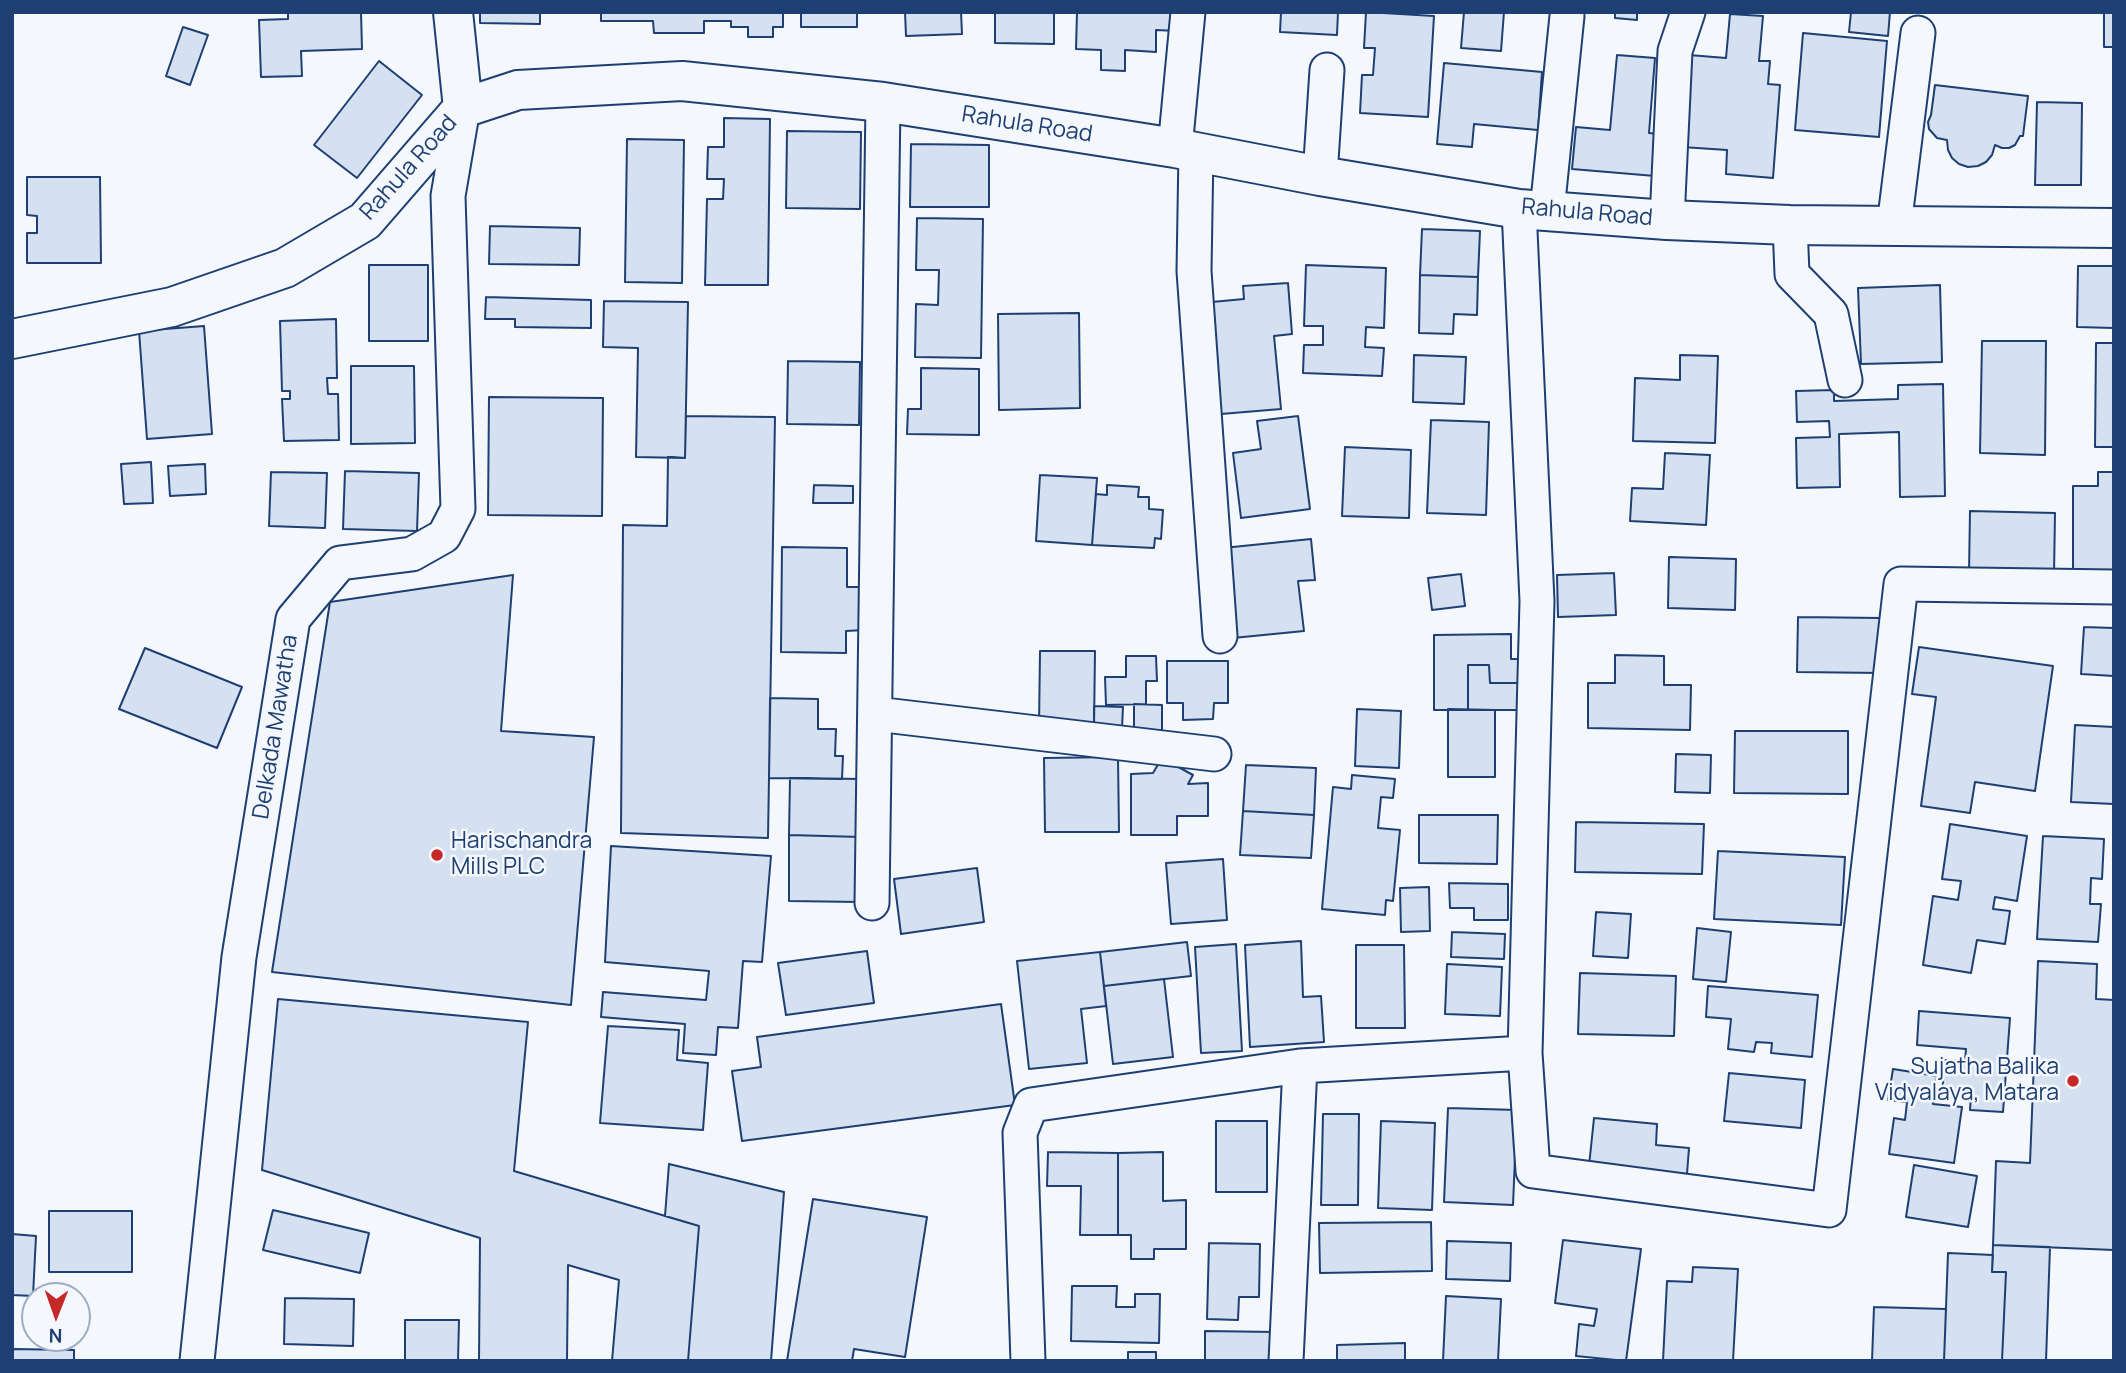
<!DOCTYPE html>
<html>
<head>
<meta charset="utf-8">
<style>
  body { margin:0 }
  #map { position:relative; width:2126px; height:1373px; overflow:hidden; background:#f4f7fb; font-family:Manrope,sans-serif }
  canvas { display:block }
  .frame { position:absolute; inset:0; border:14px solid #1d3f73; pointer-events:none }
  .north { position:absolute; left:21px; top:1282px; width:70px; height:70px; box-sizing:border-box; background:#f4f7fb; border:2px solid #9eadc5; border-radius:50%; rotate:181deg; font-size:19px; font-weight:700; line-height:28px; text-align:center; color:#1d3f73 }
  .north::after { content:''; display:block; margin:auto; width:24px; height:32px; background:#c62828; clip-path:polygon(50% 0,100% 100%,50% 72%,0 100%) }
</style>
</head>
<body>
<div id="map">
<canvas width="2126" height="1373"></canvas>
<div class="frame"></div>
<div class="north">N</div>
</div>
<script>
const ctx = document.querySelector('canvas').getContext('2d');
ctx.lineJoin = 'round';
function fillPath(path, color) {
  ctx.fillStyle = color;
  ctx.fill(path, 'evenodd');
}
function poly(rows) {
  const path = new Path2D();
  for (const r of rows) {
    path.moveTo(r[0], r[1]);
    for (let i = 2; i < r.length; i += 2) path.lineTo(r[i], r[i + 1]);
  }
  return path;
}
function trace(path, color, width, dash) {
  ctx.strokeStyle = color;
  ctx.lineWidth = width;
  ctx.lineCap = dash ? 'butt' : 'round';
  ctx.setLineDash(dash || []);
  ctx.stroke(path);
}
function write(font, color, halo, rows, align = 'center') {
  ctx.font = font + ' Manrope,sans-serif';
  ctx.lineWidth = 5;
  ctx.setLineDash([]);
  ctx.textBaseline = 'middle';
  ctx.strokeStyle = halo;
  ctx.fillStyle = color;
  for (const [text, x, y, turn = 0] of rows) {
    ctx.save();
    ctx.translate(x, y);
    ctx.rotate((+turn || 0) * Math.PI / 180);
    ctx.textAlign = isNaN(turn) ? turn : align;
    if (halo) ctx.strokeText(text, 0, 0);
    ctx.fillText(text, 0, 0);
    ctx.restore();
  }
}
const building = poly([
  [288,12,361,12,362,49,301,51,302,76,261,77,259,20,288,19,288,12],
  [480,12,540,12,540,24,480,23,480,12],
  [601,12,783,12,783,27,773,27,773,37,748,37,748,27,731,27,731,21,704,21,704,33,654,33,653,21,601,21,601,12],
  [801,12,857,12,857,27,801,27,801,12],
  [905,12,961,12,962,34,906,36,905,12],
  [995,12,1054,12,1054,44,995,43,995,12],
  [1077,12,1177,12,1177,31,1156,30,1156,52,1125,50,1125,71,1101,70,1101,50,1076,49,1077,12],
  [1281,12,1338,12,1337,35,1280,32,1281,12],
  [1366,12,1434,16,1428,117,1360,113,1362,75,1373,75,1375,48,1364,48,1366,12],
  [1464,12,1504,12,1501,51,1461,48,1464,12],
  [1615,12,1637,12,1637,20,1615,18,1615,12],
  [1851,12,1890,12,1888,36,1849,32,1851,12],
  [2104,12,2114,12,2114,47,2104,47,2104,12],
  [1730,14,1763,16,1759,61,1770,61,1768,84,1780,85,1773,178,1726,174,1727,150,1682,147,1689,55,1726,58,1730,14],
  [183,27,208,35,190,85,166,76,183,27],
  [1803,33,1887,41,1879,137,1795,130,1803,33],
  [1617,55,1655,58,1649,133,1659,134,1655,176,1572,169,1576,127,1610,130,1617,55],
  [379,61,422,95,357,178,314,145,379,61],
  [1444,63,1542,72,1538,130,1474,124,1472,147,1437,144,1444,63],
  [1935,85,2028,96,2023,136,2020,136,2015,145,2009,148,2002,148,1995,145,1992,155,1986,162,1978,166,1968,167,1959,164,1952,158,1948,150,1947,140,1937,138,1929,129,1928,122,1931,115,1935,85],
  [2037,102,2082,103,2081,185,2035,185,2037,102],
  [724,118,770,119,768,285,705,285,707,199,723,199,724,179,707,179,708,147,724,147,724,118],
  [787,131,861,132,860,209,786,208,787,131],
  [627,139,684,140,682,283,625,282,627,139],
  [911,144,989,145,989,207,910,207,911,144],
  [27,177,100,177,101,263,27,263,27,233,37,233,37,216,27,215,27,177],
  [917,218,983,219,981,358,915,357,916,304,938,305,939,270,916,270,917,218],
  [490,226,580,228,579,265,489,264,490,226],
  [1422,229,1480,231,1478,277,1420,275,1422,229],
  [369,265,428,265,428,341,369,341,369,265],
  [1306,265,1386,268,1384,328,1366,327,1365,347,1384,348,1382,376,1303,373,1304,345,1323,345,1323,326,1304,326,1306,265],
  [2078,266,2114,266,2114,328,2077,327,2078,266],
  [1420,275,1478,277,1477,315,1454,314,1453,334,1419,333,1420,275],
  [1288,283,1292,334,1274,336,1281,409,1221,414,1212,302,1244,299,1243,286,1288,283],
  [1940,285,1942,362,1861,364,1858,288,1940,285],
  [486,297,591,300,591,328,515,327,515,319,485,319,486,297],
  [604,301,688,302,685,458,636,457,638,348,603,347,604,301],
  [1079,313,1080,408,999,410,998,314,1079,313],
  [336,319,337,378,327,378,328,394,338,394,339,440,284,441,282,399,290,399,290,391,282,391,280,321,336,319],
  [204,326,212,434,147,439,139,331,204,326],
  [1982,341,2046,341,2045,455,1980,453,1982,341],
  [2096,343,2114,343,2114,447,2095,447,2096,343],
  [1414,355,1466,357,1464,404,1413,402,1414,355],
  [1680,355,1718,356,1715,443,1633,441,1635,378,1680,380,1680,355],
  [788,361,860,362,859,425,787,424,788,361],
  [351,366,414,366,415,443,351,444,351,366],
  [921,368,979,369,979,435,907,434,908,409,921,409,921,368],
  [1943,384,1945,496,1900,497,1899,432,1839,434,1840,487,1797,488,1796,438,1830,437,1829,421,1797,422,1796,391,1834,390,1834,401,1898,399,1898,385,1943,384],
  [489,397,603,398,602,516,488,515,489,397],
  [686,416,775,417,768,838,621,833,623,525,667,526,668,457,685,458,686,416],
  [1298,416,1310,509,1241,518,1233,453,1261,449,1257,421,1298,416],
  [1431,420,1489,422,1486,515,1427,513,1431,420],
  [1345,447,1411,450,1409,518,1342,516,1345,447],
  [1665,453,1710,455,1706,525,1630,521,1632,488,1663,489,1665,453],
  [151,462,153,503,124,504,121,464,151,462],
  [205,464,206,494,170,496,168,466,205,464],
  [345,471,419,473,417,531,343,529,345,471],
  [271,472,327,473,325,528,269,526,271,472],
  [2098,472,2114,472,2114,581,2073,580,2073,486,2098,486,2098,472],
  [1040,475,1097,478,1092,545,1036,541,1040,475],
  [814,485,853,486,853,503,813,503,814,485],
  [1107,485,1139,487,1138,497,1149,497,1149,509,1163,510,1161,539,1155,538,1154,548,1092,545,1096,494,1107,495,1107,485],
  [1970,511,2055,513,2054,575,1969,573,1970,511],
  [1311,539,1315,580,1298,581,1304,631,1233,638,1223,548,1311,539],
  [782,547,847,548,847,587,865,587,864,630,846,631,846,653,781,652,782,547],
  [1669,557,1736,559,1735,610,1668,608,1669,557],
  [1614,573,1616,615,1558,617,1557,575,1614,573],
  [1461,574,1465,606,1432,610,1428,578,1461,574],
  [513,575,501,731,594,737,571,1005,272,972,330,602,513,575],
  [1798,617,1881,618,1881,673,1797,672,1798,617],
  [2084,627,2114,628,2114,676,2081,674,2084,627],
  [1511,634,1511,659,1530,659,1530,683,1490,683,1489,665,1468,665,1468,710,1434,710,1434,635,1511,634],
  [1919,647,2053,666,2035,791,1975,782,1970,813,1921,806,1936,697,1912,694,1919,647],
  [145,648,242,687,217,748,119,709,145,648],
  [1040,651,1095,651,1094,728,1039,727,1040,651],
  [1615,655,1664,656,1664,685,1691,685,1690,730,1588,728,1588,683,1615,683,1615,655],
  [1126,656,1156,656,1157,681,1146,681,1146,704,1106,705,1105,677,1126,677,1126,656],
  [1167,661,1228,661,1228,703,1214,703,1213,719,1183,720,1183,703,1167,703,1167,661],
  [1468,665,1489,665,1490,683,1521,683,1521,710,1468,710,1468,665],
  [770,698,818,699,818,729,836,729,835,756,843,756,842,779,769,778,770,698],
  [1134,704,1162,705,1162,730,1134,730,1134,704],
  [1094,706,1123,707,1122,728,1094,728,1094,706],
  [1357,709,1401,711,1399,768,1355,766,1357,709],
  [1448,709,1495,710,1495,777,1448,777,1448,709],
  [2075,725,2114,727,2114,804,2071,802,2075,725],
  [1735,731,1848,731,1848,794,1734,793,1735,731],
  [1676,754,1711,755,1710,793,1675,792,1676,754],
  [1118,757,1119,832,1045,832,1044,758,1118,757],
  [1162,758,1193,775,1188,784,1208,783,1208,816,1177,816,1177,835,1131,835,1131,774,1153,773,1162,758],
  [1246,765,1316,768,1314,815,1243,811,1246,765],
  [1352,775,1395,779,1393,798,1381,797,1378,828,1400,830,1393,901,1386,900,1385,915,1322,909,1333,787,1351,789,1352,775],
  [790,778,862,779,861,837,789,835,790,778],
  [1243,811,1314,815,1311,858,1240,855,1243,811],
  [1419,815,1498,815,1497,864,1419,863,1419,815],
  [1576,822,1704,824,1702,874,1575,872,1576,822],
  [1950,824,2027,836,2017,901,1995,897,1993,909,2010,911,2005,944,1977,940,1971,973,1923,965,1933,896,1958,900,1961,881,1942,879,1950,824],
  [789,835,861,837,860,902,789,901,789,835],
  [2043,836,2104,839,2102,879,2091,878,2090,904,2101,904,2098,942,2037,939,2043,836],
  [611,846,771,856,762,962,743,961,738,1028,718,1027,716,1055,683,1053,685,1024,601,1017,603,992,706,1000,709,971,605,962,611,846],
  [1718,851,1845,857,1841,925,1714,919,1718,851],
  [1223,859,1227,920,1171,924,1166,863,1223,859],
  [977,868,984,922,901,934,894,879,977,868],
  [1449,883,1508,884,1508,920,1474,920,1474,908,1450,908,1449,883],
  [1429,887,1430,931,1401,932,1400,888,1429,887],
  [1596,912,1631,914,1628,958,1593,956,1596,912],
  [1697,928,1731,932,1726,982,1693,979,1697,928],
  [1452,932,1505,934,1504,959,1451,957,1452,932],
  [1301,941,1303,997,1321,996,1324,1042,1250,1047,1245,945,1301,941],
  [1187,942,1191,976,1104,986,1100,952,1187,942],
  [1236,944,1242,1051,1201,1053,1195,947,1236,944],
  [1356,945,1404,945,1405,1028,1356,1028,1356,945],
  [867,951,874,1003,786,1015,778,963,867,951],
  [1100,952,1106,1006,1081,1009,1087,1063,1029,1069,1017,961,1100,952],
  [2038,961,2097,964,2096,999,2114,1000,2114,1250,1993,1245,1996,1161,2030,1163,2038,961],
  [1447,964,1502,967,1500,1016,1445,1014,1447,964],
  [1580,973,1676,976,1674,1036,1578,1034,1580,973],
  [1164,979,1173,1057,1113,1064,1104,986,1164,979],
  [1708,986,1818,995,1812,1057,1771,1053,1772,1043,1756,1042,1754,1052,1728,1049,1731,1019,1706,1017,1708,986],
  [278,999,528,1022,514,1171,699,1226,688,1361,612,1361,619,1280,568,1265,567,1361,479,1361,480,1238,262,1170,278,999],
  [1001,1004,1015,1105,742,1141,732,1071,761,1067,757,1037,1001,1004],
  [1919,1011,2010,1018,2003,1112,1970,1110,1971,1094,1942,1092,1945,1060,1965,1061,1966,1049,1917,1045,1919,1011],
  [608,1026,679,1030,677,1060,708,1063,703,1130,600,1123,608,1026],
  [1893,1069,1937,1076,1933,1104,1962,1107,1954,1163,1889,1154,1894,1118,1905,1120,1907,1102,1888,1100,1893,1069],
  [1729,1073,1805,1080,1801,1128,1724,1121,1729,1073],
  [1448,1108,1517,1110,1513,1205,1444,1202,1448,1108],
  [1323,1114,1359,1114,1358,1205,1321,1205,1323,1114],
  [1594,1118,1657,1124,1656,1145,1689,1148,1687,1174,1589,1166,1594,1118],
  [1216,1121,1267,1121,1267,1192,1216,1192,1216,1121],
  [1381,1121,1435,1123,1432,1210,1378,1208,1381,1121],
  [1048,1152,1118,1153,1118,1235,1080,1235,1081,1186,1047,1186,1048,1152],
  [1163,1152,1163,1201,1186,1200,1186,1249,1154,1249,1154,1259,1131,1259,1131,1235,1118,1235,1118,1153,1163,1152],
  [669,1164,784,1192,771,1361,688,1361,699,1226,665,1216,669,1164],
  [1914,1165,1977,1176,1968,1227,1906,1217,1914,1165],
  [813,1199,927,1217,905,1357,854,1349,852,1361,787,1361,813,1199],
  [273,1210,369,1233,360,1273,263,1250,273,1210],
  [49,1211,132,1211,132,1272,49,1272,49,1211],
  [1431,1222,1432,1271,1320,1273,1319,1223,1431,1222],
  [12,1234,36,1236,33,1296,12,1295,12,1234],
  [1563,1240,1641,1249,1626,1361,1576,1356,1579,1324,1594,1326,1597,1309,1555,1303,1563,1240],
  [1447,1241,1511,1243,1510,1281,1446,1279,1447,1241],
  [1209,1243,1260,1244,1259,1297,1239,1297,1238,1320,1207,1319,1209,1243],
  [1993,1245,2050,1247,2046,1361,2002,1361,2006,1272,1992,1272,1993,1245],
  [1948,1253,1993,1255,1992,1272,2006,1272,2002,1361,1944,1361,1948,1253],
  [1693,1267,1738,1269,1733,1361,1663,1361,1667,1281,1692,1282,1693,1267],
  [1072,1286,1117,1286,1116,1307,1135,1307,1135,1294,1160,1294,1159,1343,1071,1341,1072,1286],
  [1446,1296,1501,1299,1498,1361,1443,1361,1446,1296],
  [285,1298,354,1299,353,1346,284,1344,285,1298],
  [1874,1307,1946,1309,1944,1361,1872,1361,1874,1307],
  [405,1320,459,1320,458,1361,405,1361,405,1320],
  [1205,1331,1275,1332,1275,1361,1205,1361,1205,1331],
  [1405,1343,1405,1361,1337,1361,1337,1345,1405,1343],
  [12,1349,74,1350,74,1361,12,1361,12,1349],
  [1128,1352,1156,1352,1156,1361,1128,1361,1128,1352]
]);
fillPath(building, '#d5e0f0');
trace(building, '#1d3f73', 2);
const street = poly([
  [1175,148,1188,12],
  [1196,152,1194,271,1220,636],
  [1320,176,1327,70],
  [1519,209,1537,601,1525,1053,1533,1171,1829,1210,1901,584,2114,587],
  [1547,211,1567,16],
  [1667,220,1675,51,1688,12],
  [1790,225,1792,274,1831,314,1845,380],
  [1894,226,1918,33],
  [876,714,1214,754],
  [872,903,883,102],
  [197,1361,239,957,293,619,340,563,412,554,444,536,458,509,448,196,463,108],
  [1028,1361,1020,1133,1031,1105,1300,1066,1525,1053],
  [1286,1361,1300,1066]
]);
const secondary = poly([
  [453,12,463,108],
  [12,339,172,307,285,268,365,221,463,108,518,90,682,81,883,102,1175,148,1320,176,1519,209,1667,220,1790,225,2114,228]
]);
trace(street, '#1d3f73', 37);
trace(secondary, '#1d3f73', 42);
trace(street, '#f4f7fb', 33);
trace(secondary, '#f4f7fb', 38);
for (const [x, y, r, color] of [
  [437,855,7,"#c62828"],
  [2073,1081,7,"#c62828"]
]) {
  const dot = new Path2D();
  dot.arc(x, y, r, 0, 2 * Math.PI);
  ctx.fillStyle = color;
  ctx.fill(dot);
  trace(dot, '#f4f7fb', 2.5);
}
write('23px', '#1d3f73', '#f4f7fb', [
  ["Rahula Road",1027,125,9],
  ["Rahula Road",409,168,-48],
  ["Rahula Road",1587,213,5],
  ["Delkada Mawatha",276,727,-81]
]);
write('23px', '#1d3f73', '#f4f7fb', [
  ["Harischandra",451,842],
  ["Mills PLC",451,868],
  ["Sujatha Balika",2059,1068,"right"],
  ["Vidyalaya, Matara",2059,1094,"right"]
], 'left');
</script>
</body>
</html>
